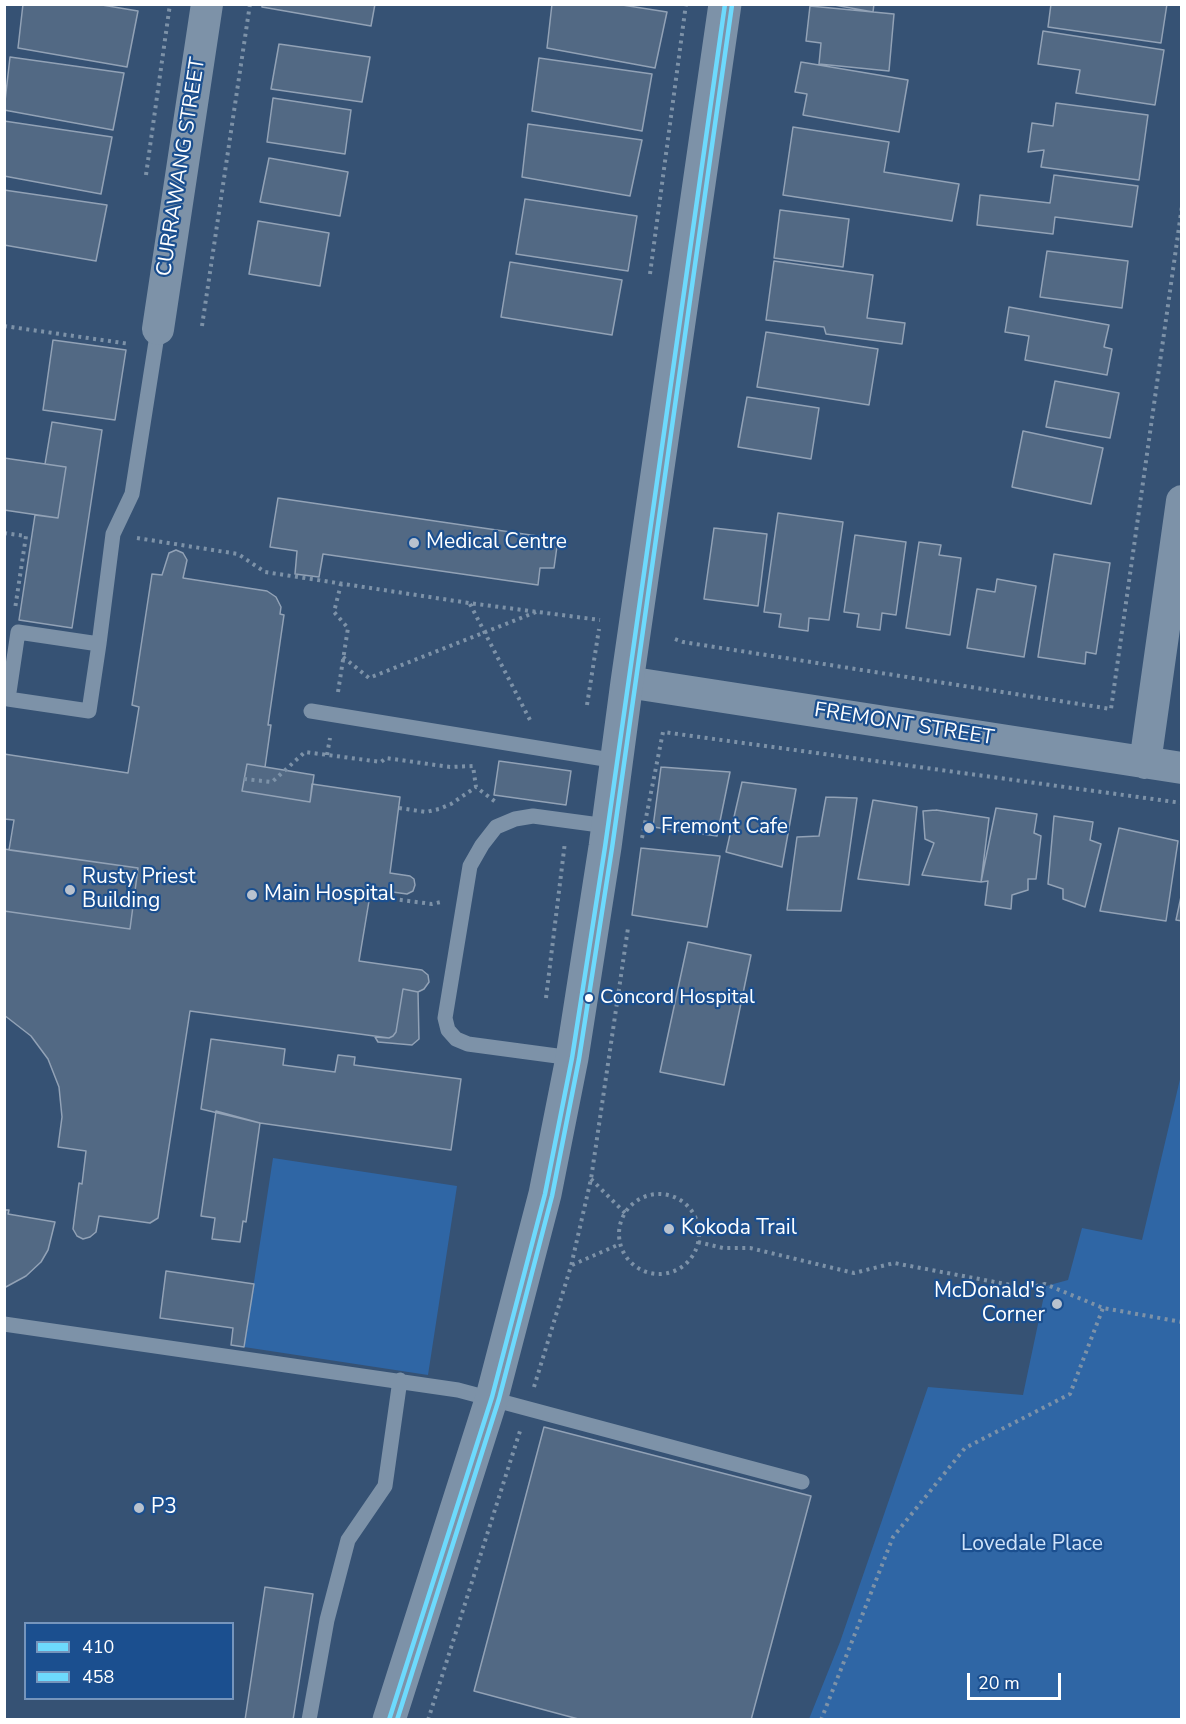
<!DOCTYPE html>
<html>
<head>
<meta charset="utf-8">
<style>
  body { margin:0 }
  #map { position:relative; width:1186px; height:1724px; overflow:hidden; background:#365274; font-family:"Nunito Sans",sans-serif }
  canvas { display:block }
  .frame { position:absolute; inset:0; border:6px solid #fff; pointer-events:none }
  .legend { position:absolute; left:24px; top:1622px; width:210px; height:78px; box-sizing:border-box; background:#1b4f8f; border:2px solid #7695bc; margin:0; padding:8px 10px; list-style:none; font-size:18px; color:#fff }
  .legend li { display:flex; align-items:center; gap:12px; height:30px }
  .legend b { width:30px; border:2px solid #7695bc }
  .scale { position:absolute; left:967px; top:1673px; width:94px; height:27px; box-sizing:border-box; border:3px solid #fff; border-top:0; padding-left:8px; font-size:18px; line-height:21px; white-space:nowrap; color:#fff; -webkit-text-stroke:4px #1b4f8f; paint-order:stroke }
</style>
</head>
<body>
<div id="map">
<canvas width="1186" height="1724"></canvas>
<div class="frame"></div>
<ul class="legend">
<li><b style="height:8px;background:#6ddafd"></b>410</li>
<li><b style="height:8px;background:#6ddafd"></b>458</li>
</ul>
<div class="scale">20 m</div>
</div>
<script>
const ctx = document.querySelector('canvas').getContext('2d');
ctx.lineJoin = 'round';
function fillPath(path, color) {
  ctx.fillStyle = color;
  ctx.fill(path, 'evenodd');
}
function poly(rows) {
  const path = new Path2D();
  for (const r of rows) {
    if (r.length === 3) {
      path.moveTo(r[0] + r[2], r[1]);
      path.arc(r[0], r[1], r[2], 0, 2 * Math.PI);
      continue;
    }
    path.moveTo(r[0], r[1]);
    for (let i = 2; i < r.length; i += 2) path.lineTo(r[i], r[i + 1]);
  }
  return path;
}
function trace(path, color, width, dash) {
  ctx.strokeStyle = color;
  ctx.lineWidth = width;
  ctx.lineCap = dash ? 'butt' : 'round';
  ctx.setLineDash(dash || []);
  ctx.stroke(path);
}
function write(font, color, halo, rows, align = 'center') {
  ctx.font = font + ' "Nunito Sans",sans-serif';
  ctx.lineWidth = 4.5;
  ctx.setLineDash([]);
  ctx.textBaseline = 'middle';
  ctx.strokeStyle = halo;
  ctx.fillStyle = color;
  for (const [text, x, y, turn = 0] of rows) {
    ctx.save();
    ctx.translate(x, y);
    ctx.rotate((+turn || 0) * Math.PI / 180);
    ctx.textAlign = isNaN(turn) ? turn : align;
    if (halo) ctx.strokeText(text, 0, 0);
    ctx.fillText(text, 0, 0);
    ctx.restore();
  }
}
fillPath(poly([
  [1181,1075,1181,1719,809,1719,840,1642,928,1387,1023,1395,1046,1286,1068,1280,1082,1228,1142,1240],
  [273,1158,457,1186,428,1375,244,1347]
]), '#2f66a5');
const building = poly([
  [23,4,96,4,138,11,127,67,18,48,23,4],
  [262,4,375,4,371,26,262,7,262,4],
  [552,4,616,4,667,12,655,68,547,48,552,4],
  [829,4,874,4,873,12,829,4],
  [1051,4,1167,4,1161,43,1048,27,1051,4],
  [810,6,894,14,889,71,819,64,821,43,806,41,810,6],
  [1043,31,1164,50,1155,105,1076,93,1080,70,1038,64,1043,31],
  [279,44,370,57,362,102,271,89,279,44],
  [10,57,124,73,113,130,4,110,10,57],
  [539,58,652,74,642,131,532,111,539,58],
  [801,62,908,80,899,132,803,115,807,94,795,92,801,62],
  [273,98,351,110,345,154,267,142,273,98],
  [1056,103,1148,115,1139,180,1041,167,1044,150,1028,152,1032,123,1053,126,1056,103],
  [4,121,112,137,101,194,4,176,4,121],
  [528,124,642,140,630,196,522,177,528,124],
  [793,127,889,142,884,172,959,184,952,221,783,195,793,127],
  [269,158,348,172,340,216,260,202,269,158],
  [1054,175,1138,186,1132,227,1055,217,1053,234,977,225,980,195,1050,203,1054,175],
  [4,190,107,205,96,261,4,245,4,190],
  [525,199,637,216,628,271,516,254,525,199],
  [780,210,849,219,843,267,774,258,780,210],
  [258,221,329,233,320,286,249,274,258,221],
  [1047,251,1128,261,1122,308,1040,297,1047,251],
  [774,261,873,275,867,318,905,323,902,344,826,334,824,327,766,320,774,261],
  [510,262,622,280,612,335,501,317,510,262],
  [1009,307,1109,325,1104,347,1112,349,1107,375,1025,360,1029,336,1005,332,1009,307],
  [766,332,878,349,869,405,757,387,766,332],
  [53,340,126,350,115,420,43,410,53,340],
  [1055,381,1119,393,1110,438,1046,427,1055,381],
  [747,397,819,408,811,459,738,447,747,397],
  [52,422,102,430,72,628,19,620,35,515,58,518,66,467,45,464,52,422],
  [1023,431,1103,448,1091,504,1012,487,1023,431],
  [4,458,66,467,58,518,4,510,4,458],
  [278,498,558,539,554,568,540,568,538,585,323,554,319,577,295,574,297,551,270,547,278,498],
  [778,513,843,522,829,620,809,618,808,631,779,627,781,614,764,612,778,513],
  [714,528,767,534,758,606,704,599,714,528],
  [855,535,906,542,896,615,882,613,880,630,857,627,859,614,844,612,855,535],
  [919,542,941,545,939,555,961,558,950,635,906,628,919,542],
  [176,550,183,553,187,560,183,578,267,591,276,597,281,607,280,614,284,615,268,725,271,725,265,767,247,764,242,791,310,802,312,784,400,797,390,873,410,876,414,879,415,885,413,891,407,894,371,889,359,961,422,970,428,975,429,982,424,989,418,992,403,989,396,1032,393,1036,389,1038,190,1011,158,1218,150,1223,99,1216,96,1232,90,1237,83,1239,77,1236,73,1229,79,1183,82,1184,86,1151,58,1147,62,1117,59,1087,48,1059,31,1036,4,1015,4,911,130,929,138,868,9,850,14,820,4,819,4,754,128,773,139,707,132,705,152,574,162,575,169,553,176,550],
  [1054,554,1110,563,1096,654,1086,652,1085,664,1038,657,1054,554],
  [997,579,1036,586,1024,657,967,648,977,589,995,592,997,579],
  [499,761,571,771,566,805,494,795,499,761],
  [247,764,314,775,310,802,242,791,247,764],
  [661,767,730,772,717,836,653,827,661,767],
  [742,782,796,789,782,867,726,852,742,782],
  [826,797,857,798,841,911,787,910,797,837,819,836,826,797],
  [873,800,917,807,909,885,858,879,873,800],
  [996,808,1037,814,1034,833,1041,836,1036,879,1028,879,1028,890,1012,895,1011,909,985,905,988,881,981,882,996,808],
  [936,810,989,818,981,882,922,875,934,843,925,839,923,811,936,810],
  [1054,816,1093,822,1090,840,1101,844,1085,907,1063,899,1063,889,1048,884,1054,816],
  [1119,828,1178,841,1166,921,1100,911,1119,828],
  [641,848,720,856,707,927,632,915,641,848],
  [4,849,138,868,130,929,4,911,4,849],
  [1182,892,1182,921,1176,920,1182,892],
  [688,942,751,955,724,1085,660,1072,688,942],
  [403,989,418,992,419,1039,412,1045,378,1042,375,1037,389,1038,393,1036,396,1032,403,989],
  [211,1039,285,1049,283,1065,335,1072,338,1055,355,1057,354,1065,461,1079,451,1150,260,1123,201,1109,211,1039],
  [216,1111,260,1123,246,1222,243,1221,240,1242,212,1239,215,1218,201,1216,216,1111],
  [4,1210,9,1210,8,1214,55,1222,48,1250,41,1262,26,1276,4,1288,4,1210],
  [166,1271,254,1284,244,1347,231,1345,233,1328,160,1318,166,1271],
  [544,1427,811,1496,751,1720,582,1720,474,1691,544,1427],
  [265,1587,313,1594,293,1720,245,1720,265,1587]
]);
fillPath(building, '#526984');
trace(building, '#92a2b6', 1.5);
trace(poly([
  [146,175,170,4],
  [650,274,686,4],
  [4,326,130,344],
  [202,326,250,4],
  [4,533,26,536,15,609],
  [137,538,238,554,265,572,469,603,600,620],
  [470,604,531,722],
  [675,639,683,642,1111,709,1182,206],
  [343,657,369,678,536,612],
  [338,692,348,628,334,612,341,584],
  [587,705,599,629],
  [327,755,330,738],
  [244,779,272,782,305,752,381,762,386,758,450,767,473,766,476,787,497,803],
  [399,808,426,812,439,809,451,804,476,787],
  [642,838,663,732,1182,803],
  [370,896,432,904,441,902],
  [546,998,565,842],
  [591,1179,625,1213],
  [659,1234,40],
  [698,1242,723,1248,750,1248,854,1273,894,1263,1027,1288,1045,1284,1103,1308,1182,1322],
  [572,1265,620,1244],
  [534,1387,571,1266,591,1179,628,928],
  [428,1720,520,1431],
  [821,1720,893,1537,965,1448,1070,1394,1103,1308]
]), '#7d92a8', 4, [3, 4.5]);
trace(poly([
  [99,644,18,632,8,699,89,711,99,644,113,534,132,494,158,329],
  [311,711,617,761],
  [572,1058,468,1044,456,1039,448,1030,445,1018,470,866,482,845,496,827,515,819,533,816,607,826],
  [4,1324,458,1390,802,1482],
  [309,1720,327,1620,348,1540,385,1486,400,1380]
]), '#7d92a8', 15);
trace(poly([
  [158,329,207,4],
  [627,682,1182,768],
  [1145,763,1182,501]
]), '#7d92a8', 32);
trace(poly([
  [389,1720,492,1397,545,1194,572,1058,605,847,627,682,725,4]
]), '#7d92a8', 33);
trace(poly([
  [389,1720,492,1397,545,1194,572,1058,605,847,725,4]
]), '#6ddafd', 4.5);
trace(poly([
  [397,1720,499,1399,552,1196,579,1059,612,848,732,5]
]), '#6ddafd', 4.5);
for (const [x, y, r, color] of [
  [414,543,6,"#b9c2ce"],
  [649,828,6,"#b9c2ce"],
  [70,890,6,"#b9c2ce"],
  [252,895,6,"#b9c2ce"],
  [589,998,5,"#fff"],
  [669,1229,6,"#b9c2ce"],
  [1057,1304,6,"#b9c2ce"],
  [139,1508,6,"#b9c2ce"]
]) {
  const dot = new Path2D();
  dot.arc(x, y, r, 0, 2 * Math.PI);
  ctx.fillStyle = color;
  ctx.fill(dot);
  trace(dot, '#1b4f8f', 2);
}
write('20px', '#fff', '#1b4f8f', [
  ["Concord Hospital",600,998]
], 'left');
write('21px', '#fff', '#1b4f8f', [
  ["CURRAWANG STREET",182,167,-81],
  ["FREMONT STREET",904,725,9]
]);
write('21px', '#fff', '#1b4f8f', [
  ["Medical Centre",426,543],
  ["Fremont Cafe",661,828],
  ["Rusty Priest",82,878],
  ["Building",82,902],
  ["Main Hospital",264,895],
  ["Kokoda Trail",681,1229],
  ["McDonald's",1045,1292,"right"],
  ["Corner",1045,1316,"right"],
  ["P3",151,1508]
], 'left');
write('21px', '#cfe3fa', '#1b4f8f', [
  ["Lovedale Place",1032,1545]
]);
</script>
</body>
</html>
